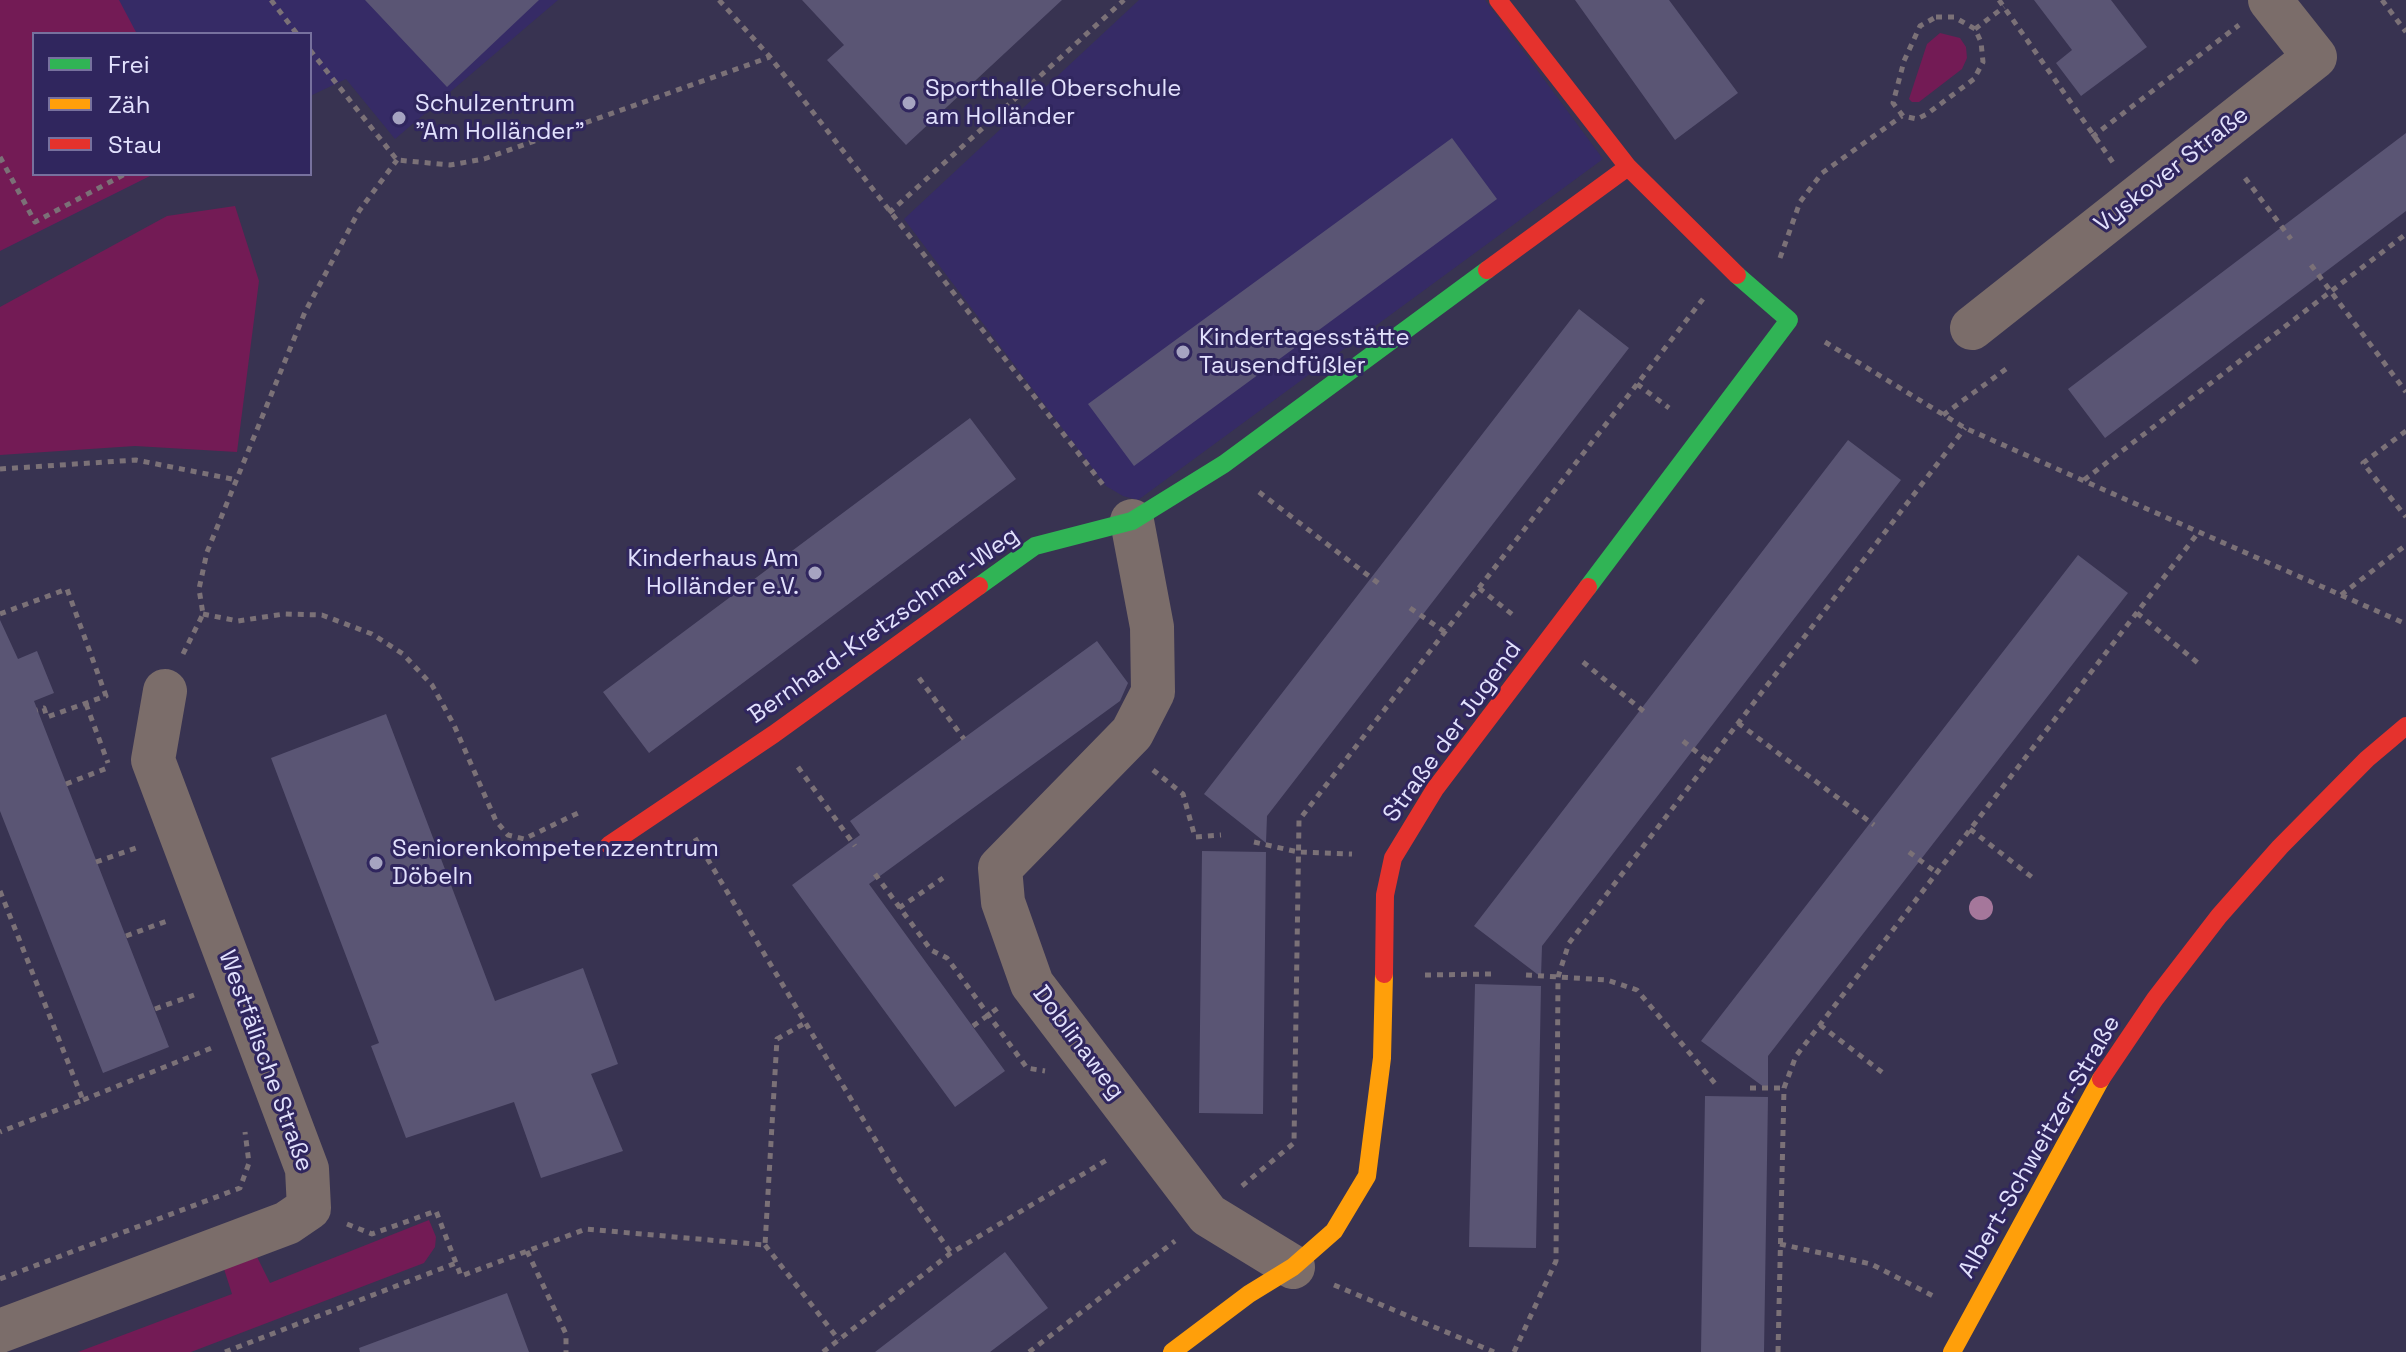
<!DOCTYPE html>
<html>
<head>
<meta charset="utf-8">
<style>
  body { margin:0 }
  #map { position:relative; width:2406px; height:1352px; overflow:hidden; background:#383351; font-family:"Space Grotesk",sans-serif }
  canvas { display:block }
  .legend { position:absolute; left:32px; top:32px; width:280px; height:144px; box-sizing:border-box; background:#30265e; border:2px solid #77719e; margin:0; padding:10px 14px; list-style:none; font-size:24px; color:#e2e1fd }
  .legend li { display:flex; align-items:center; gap:16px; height:40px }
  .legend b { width:40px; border:2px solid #77719e }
</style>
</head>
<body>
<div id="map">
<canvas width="2406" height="1352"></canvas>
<ul class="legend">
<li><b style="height:10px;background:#30b455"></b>Frei</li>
<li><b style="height:10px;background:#ff9f0a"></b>Zäh</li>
<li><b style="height:10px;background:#e5322d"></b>Stau</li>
</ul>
</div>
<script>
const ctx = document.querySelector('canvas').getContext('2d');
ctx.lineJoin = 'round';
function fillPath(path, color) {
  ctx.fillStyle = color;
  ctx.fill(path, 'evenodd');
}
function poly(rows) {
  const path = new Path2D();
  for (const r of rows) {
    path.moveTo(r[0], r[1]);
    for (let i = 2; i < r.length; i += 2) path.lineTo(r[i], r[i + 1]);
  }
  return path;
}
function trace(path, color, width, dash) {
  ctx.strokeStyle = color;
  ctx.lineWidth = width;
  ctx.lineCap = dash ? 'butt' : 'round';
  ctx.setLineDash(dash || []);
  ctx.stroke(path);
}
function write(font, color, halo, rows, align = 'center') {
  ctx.font = font + ' "Space Grotesk",sans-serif';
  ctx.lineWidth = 6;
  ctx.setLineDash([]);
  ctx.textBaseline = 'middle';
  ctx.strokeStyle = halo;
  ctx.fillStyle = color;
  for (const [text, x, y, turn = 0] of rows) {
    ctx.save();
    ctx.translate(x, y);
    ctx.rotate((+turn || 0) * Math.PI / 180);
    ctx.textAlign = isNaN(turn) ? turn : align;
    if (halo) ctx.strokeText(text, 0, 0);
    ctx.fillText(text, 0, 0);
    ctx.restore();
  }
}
fillPath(poly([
  [0,0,558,0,395,139,346,79,310,96,310,34,34,34,34,174,154,174,0,251],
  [1139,0,1485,0,1603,159,1138,500,1123,496,1106,486,904,219]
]), '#362b66');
fillPath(poly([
  [0,0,119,0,137,34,34,34,34,174,154,174,0,251],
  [1940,33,1960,38,1966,47,1967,58,1962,69,1919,102,1912,102,1909,99,1927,44],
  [235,206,259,281,237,452,135,446,0,455,0,307,167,216],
  [429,1220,436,1237,435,1247,424,1263,191,1352,78,1352,232,1294,224,1269,257,1257,270,1283]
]), '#731b55');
fillPath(poly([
  [365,0,539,0,447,87],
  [802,0,1062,0,906,145,827,60,844,45],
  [1575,0,1669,0,1738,93,1675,140],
  [2034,0,2111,0,2147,47,2081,96,2056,63,2072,50],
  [2406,133,2406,211,2105,438,2068,389],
  [1452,138,1497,199,1134,466,1088,404],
  [1579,309,1629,348,1267,816,1266,843,1204,794],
  [970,418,1016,479,649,753,603,692],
  [1848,440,1901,480,1542,946,1541,977,1474,926],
  [2078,555,2128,593,1768,1056,1768,1090,1701,1041],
  [0,620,18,659,37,651,54,693,34,701,169,1047,103,1073,0,811],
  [1097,641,1128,683,1120,701,869,884,1005,1071,955,1107,792,885,860,835,850,821],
  [386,714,495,1001,583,968,618,1064,591,1074,623,1151,541,1178,514,1102,406,1138,371,1046,379,1043,271,758],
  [1202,851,1266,852,1263,1114,1199,1113],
  [1475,984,1541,986,1536,1248,1469,1247],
  [1705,1096,1768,1097,1764,1352,1701,1352],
  [1005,1252,1048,1308,990,1352,875,1352],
  [507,1293,529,1352,360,1352,359,1348]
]), '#5a5574');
trace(poly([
  [271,0,297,34],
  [719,0,770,57,1104,486],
  [1999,0,2114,164],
  [2382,0,2406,32],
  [1936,17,1954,17,1975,29,1981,42,1983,62,1974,79,1927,114,1917,119,1903,116,1893,103,1904,61,1920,26,1936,17],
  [1975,29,2004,7],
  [310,50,397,160,450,165,484,159,770,57],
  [2092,137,2239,25],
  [0,157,35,222,125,174],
  [2245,178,2291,239],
  [889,213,1124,0],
  [1780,258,1800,202,1822,173,1902,116],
  [2311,265,2406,392],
  [1825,342,1965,428,2406,624],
  [1637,384,1669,408],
  [1943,415,2006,369],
  [2406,431,2363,463,2406,517],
  [0,469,136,460,237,480],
  [2084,480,2406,234],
  [1259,492,1382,586],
  [1479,588,1513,615],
  [2341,595,2406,545],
  [1410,608,1445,632],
  [2137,613,2198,663],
  [0,614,67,589,106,696,47,717,44,708,37,710],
  [203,614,238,621,284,614,322,615,372,634,403,654,432,685,454,725,496,821,508,835,524,839,578,813],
  [183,654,203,614,199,589,207,552,305,312,359,211,397,160],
  [1583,662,1647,714],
  [919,678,964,739],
  [86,704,108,763],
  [1738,723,1874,825],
  [1683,741,1708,761],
  [798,767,855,846],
  [1153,770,1183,794,1195,837,1221,835],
  [66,784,110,767],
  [1970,829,2033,878],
  [695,838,897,1176,951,1253],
  [1254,842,1298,852,1352,854],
  [1909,852,1937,873],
  [96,862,139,847],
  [875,874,931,950,947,958,1027,1068,1045,1071],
  [0,891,83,1100,0,1132],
  [899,908,943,878],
  [126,936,167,921],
  [1425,975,1492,974],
  [1526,975,1607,980,1637,990,1718,1087],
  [155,1009,194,995],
  [1820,1025,1883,1073],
  [973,1026,998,1008],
  [1750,1088,1784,1088],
  [83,1100,214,1047],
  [1242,1186,1294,1143,1299,820,1703,299],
  [347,1224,372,1234,436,1211,461,1276,586,1229,765,1245,777,1039,805,1023],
  [1780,1244,1871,1264,1933,1296],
  [765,1245,839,1340],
  [527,1251,566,1334,566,1352],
  [0,1279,240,1188,249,1163,245,1132],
  [1334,1285,1494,1352],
  [225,1352,456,1263],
  [823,1352,951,1253,1110,1158],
  [1029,1352,1175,1241],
  [1514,1352,1556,1261,1558,977,1569,943,1965,428],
  [1778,1352,1784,1088,1796,1056,2198,533]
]), '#7b7177', 5, [6, 6]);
trace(poly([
  [1972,328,2315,57,2270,0],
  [1132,521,1152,627,1153,692,1132,733,1000,868,1003,902,1032,984,1208,1215,1293,1267],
  [0,1331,287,1223,309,1208,307,1169,153,760,165,691]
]), '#7b6d6a', 44);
trace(poly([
  [979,586,1035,546,1132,521,1224,464,1487,270],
  [1588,587,1789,320,1737,275]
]), '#30b455', 18);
trace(poly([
  [1172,1352,1249,1294,1293,1267,1334,1231,1367,1176,1382,1058,1384,974],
  [1952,1352,2101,1079]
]), '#ff9f0a', 18);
trace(poly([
  [1628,167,1737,275],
  [1487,270,1628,167,1498,0],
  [609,845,774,734,979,586],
  [1384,974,1385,895,1393,858,1435,789,1588,587],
  [2101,1079,2155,999,2219,916,2280,847,2367,759,2406,726]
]), '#e5322d', 18);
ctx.fillStyle = '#a5779b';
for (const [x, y] of [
  [1981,908]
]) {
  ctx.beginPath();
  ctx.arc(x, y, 12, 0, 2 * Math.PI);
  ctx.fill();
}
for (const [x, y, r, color] of [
  [909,103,8,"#a6a4c1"],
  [399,118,8,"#a6a4c1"],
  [1183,352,8,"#a6a4c1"],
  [815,573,8,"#a6a4c1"],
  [376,863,8,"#a6a4c1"]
]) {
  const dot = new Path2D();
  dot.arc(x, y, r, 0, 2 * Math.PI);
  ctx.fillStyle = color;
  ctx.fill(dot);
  trace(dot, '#30265e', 3);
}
write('24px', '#e2e1fd', '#30265e', [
  ["Sporthalle Oberschule",925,89],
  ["am Holländer",925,117],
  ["Schulzentrum",415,104],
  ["\"Am Holländer\"",415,132],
  ["Kindertagesstätte",1199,338],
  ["Tausendfüßler",1199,366],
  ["Kinderhaus Am",799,559,"right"],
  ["Holländer e.V.",799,587,"right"],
  ["Seniorenkompetenzzentrum",392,849],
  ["Döbeln",392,877]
], 'left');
write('24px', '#e2e1fd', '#30265e', [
  ["Vyskover Straße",2172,170,-38],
  ["Bernhard-Kretzschmar-Weg",884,626,-35],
  ["Straße der Jugend",1453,732,-54],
  ["Doblinaweg",1078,1043,53],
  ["Westfälische Straße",265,1061,70],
  ["Albert-Schweitzer-Straße",2040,1147,-60]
]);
</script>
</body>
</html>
